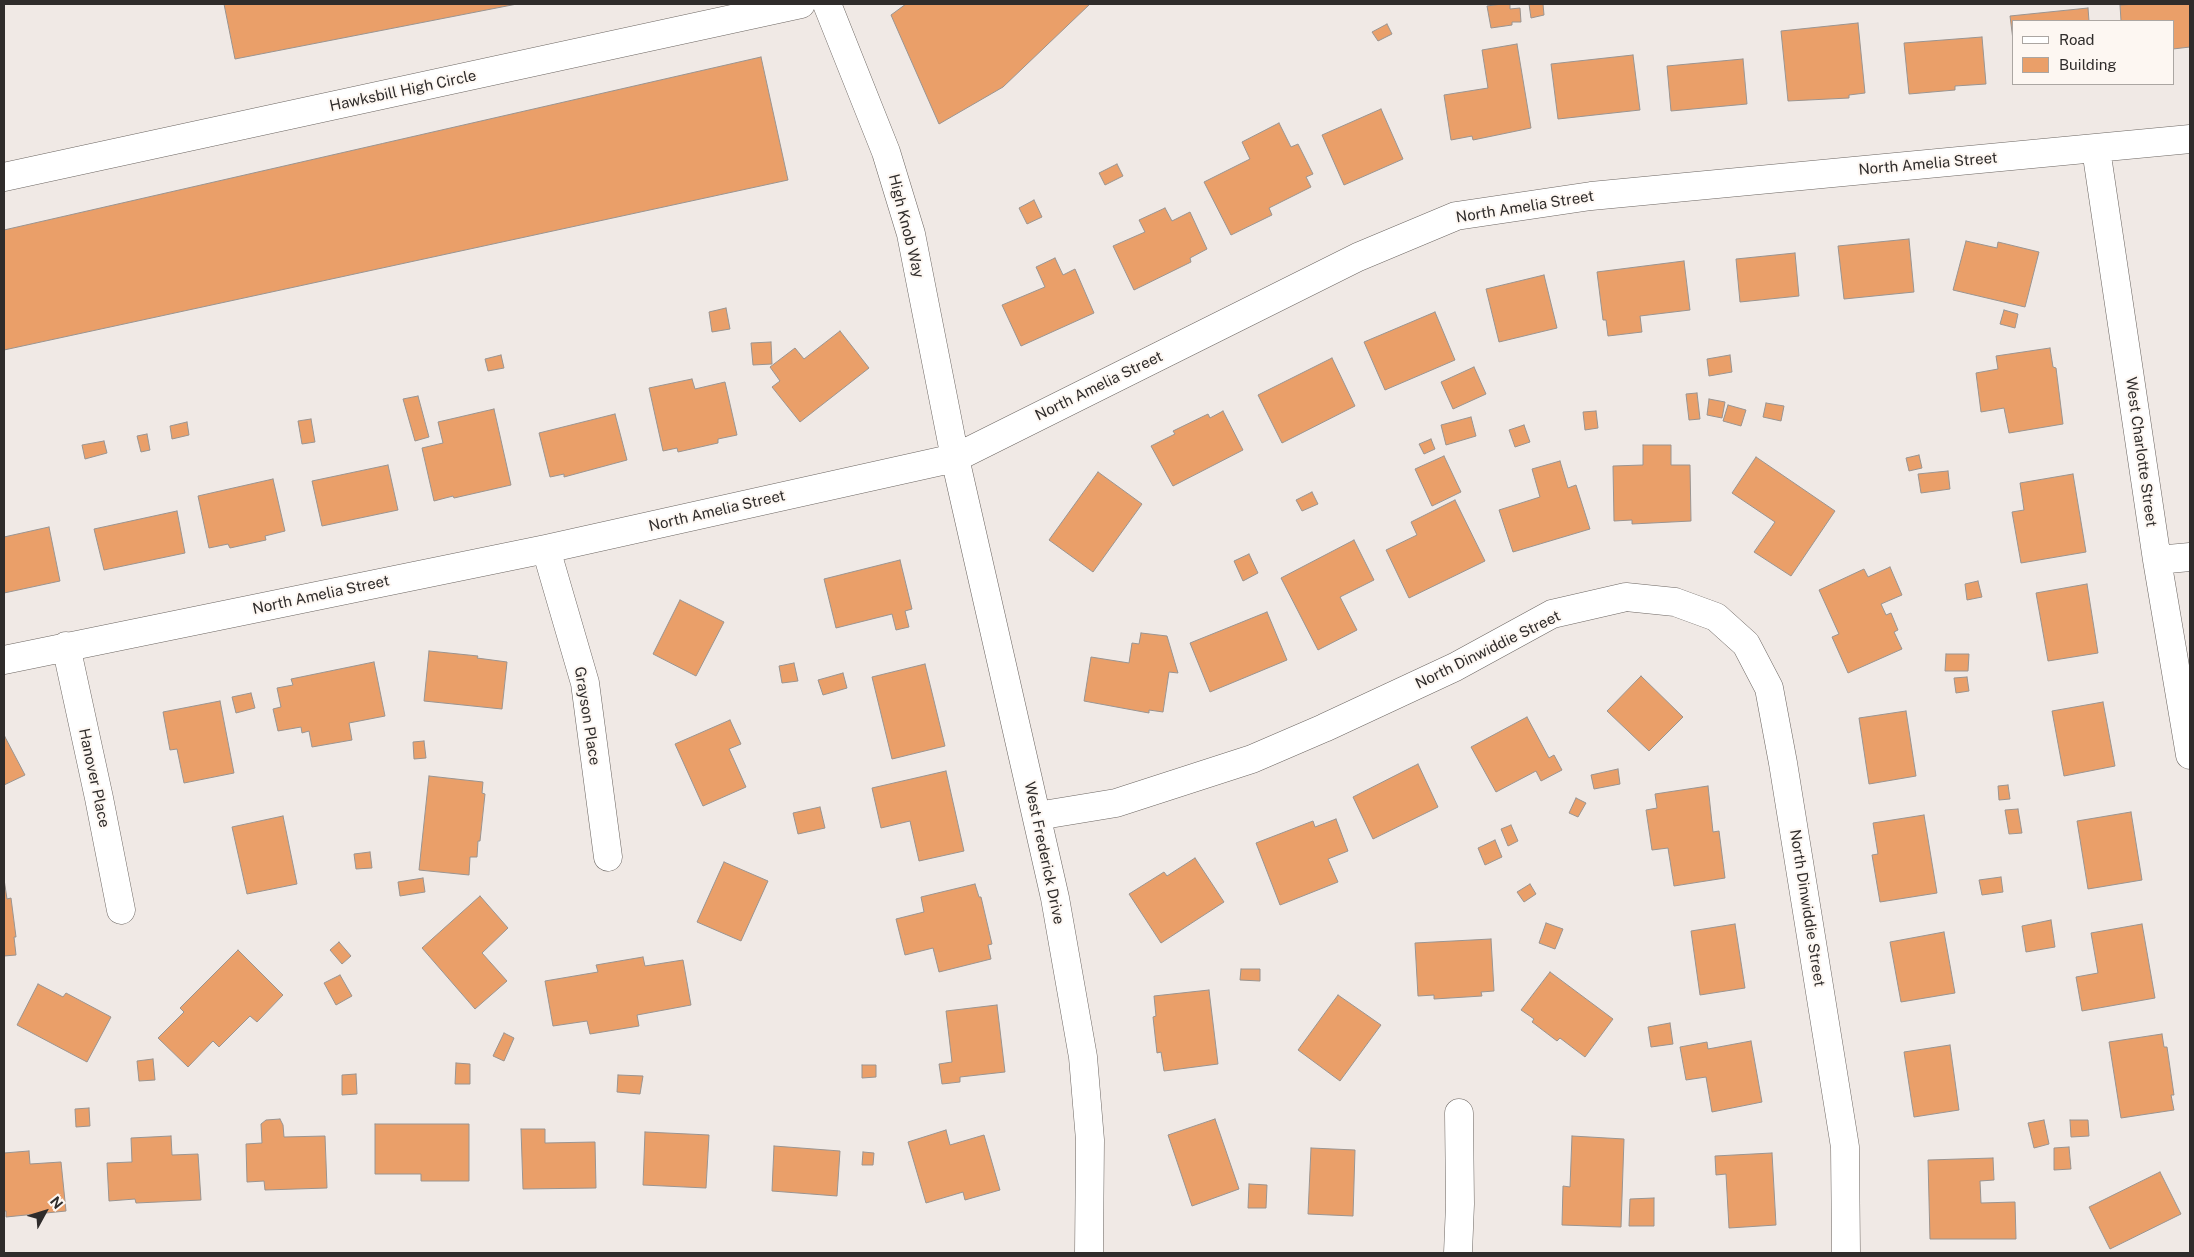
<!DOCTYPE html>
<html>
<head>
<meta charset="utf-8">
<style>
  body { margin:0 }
  #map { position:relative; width:2194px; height:1257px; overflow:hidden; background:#f0e9e5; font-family:"Public Sans",sans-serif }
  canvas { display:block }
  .frame { position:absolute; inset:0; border:5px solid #2f2c2b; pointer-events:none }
  .legend { position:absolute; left:2012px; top:20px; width:162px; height:65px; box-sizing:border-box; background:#fdf7f2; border:1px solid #aba6a2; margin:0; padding:6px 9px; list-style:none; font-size:15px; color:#2f2c2b }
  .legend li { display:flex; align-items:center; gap:10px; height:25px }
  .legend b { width:25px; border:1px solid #aba6a2 }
  .north { position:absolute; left:20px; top:1187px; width:50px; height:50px; -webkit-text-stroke:4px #fdf7f2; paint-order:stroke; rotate:51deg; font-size:14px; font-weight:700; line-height:20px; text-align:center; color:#2f2c2b }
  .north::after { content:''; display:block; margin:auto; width:18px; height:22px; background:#2f2c2b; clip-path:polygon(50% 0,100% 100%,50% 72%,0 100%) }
</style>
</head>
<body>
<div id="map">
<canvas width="2194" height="1257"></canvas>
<div class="frame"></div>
<ul class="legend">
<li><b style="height:6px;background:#fff"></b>Road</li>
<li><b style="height:14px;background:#ea9f69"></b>Building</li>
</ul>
<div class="north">N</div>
</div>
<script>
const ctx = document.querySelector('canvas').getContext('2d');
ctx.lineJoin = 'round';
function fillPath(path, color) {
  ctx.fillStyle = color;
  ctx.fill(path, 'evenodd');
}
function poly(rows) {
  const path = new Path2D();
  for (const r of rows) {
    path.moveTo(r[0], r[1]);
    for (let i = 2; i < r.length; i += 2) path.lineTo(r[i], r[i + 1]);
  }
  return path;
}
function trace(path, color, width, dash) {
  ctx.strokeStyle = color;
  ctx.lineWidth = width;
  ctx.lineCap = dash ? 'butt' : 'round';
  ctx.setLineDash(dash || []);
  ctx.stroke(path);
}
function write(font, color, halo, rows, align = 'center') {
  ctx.font = font + ' "Public Sans",sans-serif';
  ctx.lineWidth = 4;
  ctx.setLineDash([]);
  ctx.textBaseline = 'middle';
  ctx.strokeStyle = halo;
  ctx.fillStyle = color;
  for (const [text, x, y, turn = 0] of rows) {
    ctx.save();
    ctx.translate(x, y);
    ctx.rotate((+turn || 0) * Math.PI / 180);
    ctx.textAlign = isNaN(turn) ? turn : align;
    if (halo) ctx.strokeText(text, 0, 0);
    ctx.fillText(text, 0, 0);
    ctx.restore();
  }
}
const building = poly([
  [224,4,517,4,235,59,224,4],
  [906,4,1090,4,1003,87,939,124,891,15,906,4],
  [1502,4,1510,4,1510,9,1520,8,1521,22,1512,22,1512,25,1491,28,1487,6,1502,4],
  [1529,4,1543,4,1544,15,1531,18,1529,4],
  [2137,4,2190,4,2190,47,2173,49,2173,21,2121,21,2120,5,2137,4],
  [2088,8,2089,21,2013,21,2013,40,2010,16,2088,8],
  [1858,23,1865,93,1849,95,1849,98,1788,101,1781,31,1858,23],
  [1387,24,1392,34,1378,41,1372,32,1387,24],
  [1982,37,1986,84,1955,86,1955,90,1909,94,1904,43,1982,37],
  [1517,44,1531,128,1473,140,1472,136,1451,140,1444,95,1488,88,1482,50,1517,44],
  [1633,55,1640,110,1558,119,1551,64,1633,55],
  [761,57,788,180,4,350,4,230,761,57],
  [1743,59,1747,104,1671,111,1667,66,1743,59],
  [1381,109,1403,159,1344,185,1322,135,1381,109],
  [1279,123,1291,147,1298,144,1313,174,1306,177,1311,187,1269,208,1272,215,1231,235,1204,182,1250,159,1242,142,1279,123],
  [1117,164,1123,176,1105,185,1099,173,1117,164],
  [1034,200,1042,217,1027,224,1019,208,1034,200],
  [1165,208,1172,221,1190,212,1207,249,1190,258,1191,262,1134,290,1113,246,1145,232,1139,220,1165,208],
  [1909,239,1914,292,1844,299,1838,246,1909,239],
  [1966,241,1997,248,1998,242,2039,252,2025,307,1953,290,1966,241],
  [1795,253,1799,296,1740,302,1736,259,1795,253],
  [1055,258,1063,275,1075,269,1094,313,1021,346,1002,305,1045,287,1036,267,1055,258],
  [1684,261,1690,310,1640,316,1642,332,1608,336,1606,320,1603,320,1597,272,1684,261],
  [1544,275,1557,328,1499,342,1486,289,1544,275],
  [726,308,730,329,712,332,709,312,726,308],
  [2004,310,2018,314,2015,328,2000,324,2004,310],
  [1435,312,1455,360,1385,390,1364,342,1435,312],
  [840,331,869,368,800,422,772,387,780,381,770,367,795,348,804,359,840,331],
  [771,342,772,364,753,365,751,343,771,342],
  [2050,348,2053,367,2056,368,2063,424,2009,433,2004,408,1981,412,1976,373,1998,369,1996,356,2050,348],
  [501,355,504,368,488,371,485,359,501,355],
  [1730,355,1732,372,1709,376,1707,359,1730,355],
  [1332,358,1355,406,1282,443,1258,395,1332,358],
  [1474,367,1486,394,1453,409,1441,382,1474,367],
  [692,379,695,389,725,382,737,435,718,439,718,443,678,452,677,448,663,451,649,388,692,379],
  [1697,393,1700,419,1689,420,1686,394,1697,393],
  [418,396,429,437,415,441,403,399,418,396],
  [1709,399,1725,402,1722,418,1707,415,1709,399],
  [1766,403,1784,406,1781,421,1763,417,1766,403],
  [1728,405,1746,410,1741,426,1723,421,1728,405],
  [494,409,511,485,454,498,453,496,434,501,422,448,443,443,438,422,494,409],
  [1223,411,1243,450,1173,486,1151,446,1175,434,1173,431,1208,414,1210,418,1223,411],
  [1596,411,1598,428,1585,430,1583,412,1596,411],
  [615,414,627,460,564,477,564,474,550,477,539,433,615,414],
  [1471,417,1476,436,1446,445,1441,425,1471,417],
  [311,419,315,442,302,444,298,421,311,419],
  [187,422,189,435,172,439,170,426,187,422],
  [1524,425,1530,442,1515,447,1509,430,1524,425],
  [147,434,150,450,141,452,137,436,147,434],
  [1431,439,1435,449,1424,454,1419,444,1431,439],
  [104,441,107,453,85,459,82,445,104,441],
  [1643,445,1671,445,1671,465,1690,465,1691,521,1632,524,1632,520,1614,521,1613,466,1643,465,1643,445],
  [1919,455,1922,468,1909,471,1906,458,1919,455],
  [1444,456,1461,492,1432,506,1415,469,1444,456],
  [1756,457,1835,511,1791,576,1754,552,1775,522,1732,493,1756,457],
  [1560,461,1568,488,1576,485,1590,529,1513,552,1499,510,1540,497,1532,469,1560,461],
  [388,465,398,510,322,526,312,481,388,465],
  [1948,471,1950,489,1921,493,1918,474,1948,471],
  [1098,472,1142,504,1093,572,1049,540,1098,472],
  [2073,474,2086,552,2021,563,2012,512,2024,510,2020,483,2073,474],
  [273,479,285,531,265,536,266,540,230,548,228,544,209,548,198,496,273,479],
  [1312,492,1318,504,1302,511,1296,500,1312,492],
  [1455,500,1485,561,1409,598,1386,550,1417,535,1411,522,1455,500],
  [177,511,185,553,104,570,94,529,177,511],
  [49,527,60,581,4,593,4,537,49,527],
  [1354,540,1374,580,1340,597,1357,630,1318,650,1281,578,1354,540],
  [1249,554,1258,573,1243,581,1234,561,1249,554],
  [900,560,912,609,905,611,909,627,896,630,892,614,836,628,824,579,900,560],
  [1890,567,1902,595,1881,604,1886,615,1891,613,1898,630,1894,632,1902,649,1848,673,1832,637,1839,634,1819,590,1864,569,1868,577,1890,567],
  [1978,581,1982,597,1967,600,1965,584,1978,581],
  [2087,584,2098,653,2048,661,2036,593,2087,584],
  [680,600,724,622,696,676,653,654,680,600],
  [1267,612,1287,660,1210,692,1190,643,1267,612],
  [1141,633,1167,636,1178,673,1169,672,1163,712,1149,710,1149,713,1084,701,1091,657,1129,663,1132,643,1139,644,1141,633],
  [429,651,478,656,477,658,507,662,502,709,424,701,429,651],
  [1946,654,1969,654,1968,671,1945,671,1946,654],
  [374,662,385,716,349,723,352,740,312,747,309,731,302,733,301,727,278,731,273,709,281,707,277,688,293,685,291,679,374,662],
  [794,663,798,681,782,683,779,666,794,663],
  [925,664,945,746,892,759,872,677,925,664],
  [843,673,847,688,823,695,818,680,843,673],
  [1641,676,1683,717,1649,751,1607,711,1641,676],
  [1967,677,1969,691,1956,693,1954,678,1967,677],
  [251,693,255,708,236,713,232,697,251,693],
  [220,701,234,773,184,783,177,749,170,750,163,712,220,701],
  [2103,702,2115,766,2064,776,2052,711,2103,702],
  [1906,711,1916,776,1869,784,1859,718,1906,711],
  [1527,717,1549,758,1554,755,1562,770,1541,781,1536,771,1496,792,1471,747,1527,717],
  [730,720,741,744,729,749,746,787,703,806,675,744,730,720],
  [5,737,25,775,4,785,4,738,5,737],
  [424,741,426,758,414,759,413,742,424,741],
  [1418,764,1438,807,1373,839,1353,797,1418,764],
  [1618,769,1620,784,1594,789,1591,775,1618,769],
  [946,771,964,851,919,861,910,821,881,828,872,788,946,771],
  [429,776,483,782,482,793,485,794,480,841,478,841,477,857,470,857,469,875,419,870,429,776],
  [2008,785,2010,799,1999,800,1998,786,2008,785],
  [1708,786,1713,832,1719,831,1725,878,1674,886,1668,848,1652,850,1646,810,1657,808,1655,794,1708,786],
  [1576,798,1586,803,1578,817,1569,813,1576,798],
  [820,807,825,828,798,834,793,813,820,807],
  [2018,809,2022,833,2009,834,2005,810,2018,809],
  [2131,812,2142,880,2088,889,2077,821,2131,812],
  [1924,815,1937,893,1880,902,1872,855,1878,854,1873,823,1924,815],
  [283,816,297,884,247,894,232,827,283,816],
  [1336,819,1348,851,1328,859,1338,882,1280,905,1256,843,1313,821,1315,827,1336,819],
  [1511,825,1518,841,1508,846,1501,829,1511,825],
  [1495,840,1502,857,1485,865,1478,848,1495,840],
  [370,852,372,868,356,869,354,854,370,852],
  [1195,858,1224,902,1161,943,1129,894,1164,872,1167,876,1195,858],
  [724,862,768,881,741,941,697,922,724,862],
  [2001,877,2003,892,1982,895,1979,880,2001,877],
  [423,878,425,892,400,896,398,882,423,878],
  [4,879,7,899,11,898,16,937,14,937,16,955,4,956,4,879],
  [975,884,979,897,981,897,992,944,988,945,991,959,939,972,933,948,905,955,896,919,924,912,921,897,975,884],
  [1530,884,1536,894,1524,902,1517,892,1530,884],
  [480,896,508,928,482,953,507,981,475,1009,422,948,480,896],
  [2051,920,2055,947,2026,952,2022,926,2051,920],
  [1546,923,1563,929,1555,949,1539,943,1546,923],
  [1735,924,1745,988,1700,995,1691,931,1735,924],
  [2142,924,2155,998,2082,1011,2076,977,2098,973,2091,933,2142,924],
  [1944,932,1955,993,1901,1002,1890,942,1944,932],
  [1491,939,1494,991,1481,992,1482,996,1434,999,1434,995,1418,996,1415,943,1491,939],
  [339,942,351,956,342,964,330,950,339,942],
  [238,950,283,995,257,1022,250,1016,219,1047,213,1041,188,1067,158,1038,184,1012,180,1008,238,950],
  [643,957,645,966,683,960,691,1005,637,1015,639,1026,590,1034,587,1021,553,1026,545,981,598,972,596,965,643,957],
  [1241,969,1260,969,1260,981,1240,980,1241,969],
  [1550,972,1613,1019,1585,1057,1560,1038,1557,1041,1532,1022,1534,1019,1521,1010,1550,972],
  [340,975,352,996,336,1005,324,983,340,975],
  [38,984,63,997,66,993,111,1017,87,1062,17,1025,38,984],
  [1209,990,1218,1064,1164,1071,1161,1052,1157,1053,1153,1017,1156,1016,1154,996,1209,990],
  [1338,995,1381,1025,1340,1081,1298,1050,1338,995],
  [997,1005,1005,1072,960,1077,960,1082,942,1084,939,1064,952,1062,946,1011,997,1005],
  [1670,1023,1673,1044,1651,1047,1648,1027,1670,1023],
  [504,1033,514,1038,504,1061,493,1056,504,1033],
  [2162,1034,2164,1047,2167,1047,2174,1095,2171,1095,2174,1110,2121,1118,2109,1042,2162,1034],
  [1751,1041,1762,1102,1712,1112,1706,1077,1686,1080,1680,1047,1707,1042,1708,1049,1751,1041],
  [1950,1045,1959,1110,1914,1117,1904,1052,1950,1045],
  [153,1059,155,1080,139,1081,137,1061,153,1059],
  [456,1063,470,1064,470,1084,455,1084,456,1063],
  [862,1065,876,1065,876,1077,862,1078,862,1065],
  [356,1074,357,1094,342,1095,342,1075,356,1074],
  [618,1075,643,1076,640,1094,617,1092,618,1075],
  [89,1108,90,1126,76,1127,75,1109,89,1108],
  [280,1119,283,1125,284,1137,325,1136,327,1188,265,1190,264,1181,247,1182,246,1144,262,1143,261,1124,266,1120,280,1119],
  [1215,1119,1239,1189,1192,1206,1168,1135,1215,1119],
  [2044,1120,2049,1144,2034,1148,2028,1123,2044,1120],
  [2070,1120,2088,1120,2089,1136,2071,1137,2070,1120],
  [375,1124,469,1124,469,1181,421,1181,421,1174,375,1174,375,1124],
  [521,1129,545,1129,545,1143,595,1142,596,1188,523,1189,521,1129],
  [946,1130,950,1145,984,1135,1000,1190,965,1200,963,1192,926,1203,908,1142,946,1130],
  [645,1132,709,1135,706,1188,643,1185,645,1132],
  [171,1136,172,1155,198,1154,201,1200,136,1203,135,1199,109,1201,107,1163,132,1162,131,1138,171,1136],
  [1572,1136,1624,1139,1621,1227,1562,1225,1563,1186,1570,1187,1572,1136],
  [774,1146,840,1151,837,1196,772,1191,774,1146],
  [2069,1147,2071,1169,2054,1170,2054,1148,2069,1147],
  [1311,1148,1355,1150,1353,1216,1308,1214,1311,1148],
  [29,1151,30,1164,61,1162,66,1211,6,1217,6,1211,4,1211,4,1153,29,1151],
  [863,1152,874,1153,873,1165,862,1165,863,1152],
  [1772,1153,1776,1225,1729,1228,1726,1174,1716,1175,1715,1156,1772,1153],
  [1993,1158,1994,1180,1980,1181,1981,1203,2015,1202,2016,1239,1930,1239,1928,1160,1993,1158],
  [2160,1172,2181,1214,2110,1249,2089,1207,2160,1172],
  [1249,1184,1267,1185,1266,1208,1248,1208,1249,1184],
  [1654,1198,1654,1226,1629,1226,1630,1199,1654,1198]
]);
fillPath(building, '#ea9f69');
trace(building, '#9a9490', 1);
const minor = poly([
  [827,4,886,152,911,234,955,458,1055,898,1083,1057,1090,1140,1089,1253],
  [2096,149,2157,560,2190,755],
  [4,177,801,4],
  [546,549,585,683,608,857],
  [2157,560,2190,557],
  [66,646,99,798,121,910],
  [4,660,546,549,955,458,1358,257,1456,216,1591,196,2190,139],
  [1037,816,1116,803,1252,759,1324,728,1455,667,1552,614,1626,597,1675,602,1716,617,1746,644,1769,688,1783,763,1845,1147,1846,1253],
  [1458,1253,1460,1204,1459,1113]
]);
trace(minor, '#6c6662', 29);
trace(minor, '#fff', 28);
write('15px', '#2f2c2b', '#fdf7f2', [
  ["Hawksbill High Circle",403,91,-12],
  ["North Amelia Street",1928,164,-5],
  ["North Amelia Street",1525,207,-9],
  ["High Knob Way",906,226,76],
  ["North Amelia Street",1099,386,-26],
  ["West Charlotte Street",2141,452,82],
  ["North Amelia Street",717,511,-13],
  ["North Amelia Street",321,595,-12],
  ["North Dinwiddie Street",1488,650,-26],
  ["Grayson Place",587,716,81],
  ["Hanover Place",94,778,78],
  ["West Frederick Drive",1044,853,78],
  ["North Dinwiddie Street",1807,908,81]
]);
</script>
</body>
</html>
